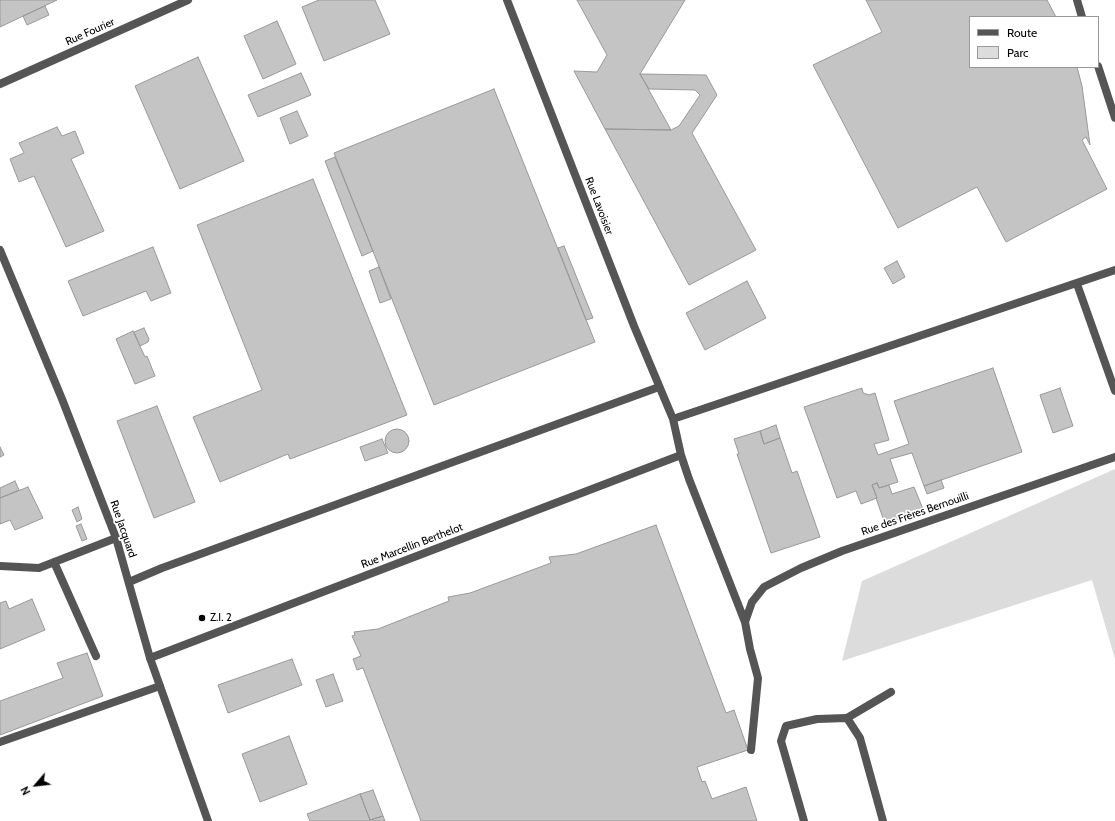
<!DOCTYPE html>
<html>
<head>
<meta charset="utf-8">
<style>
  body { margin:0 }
  #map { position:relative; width:1115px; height:821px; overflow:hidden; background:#fff; font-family:Cabin,sans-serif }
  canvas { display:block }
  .legend { position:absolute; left:969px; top:16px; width:130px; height:52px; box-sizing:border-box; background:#fff; border:1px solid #999; margin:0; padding:5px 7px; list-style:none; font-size:12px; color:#000 }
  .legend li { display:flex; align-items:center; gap:8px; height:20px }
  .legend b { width:20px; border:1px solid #999 }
  .north { position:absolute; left:16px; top:765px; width:40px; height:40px; -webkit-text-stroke:3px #fff; paint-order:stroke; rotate:242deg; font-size:11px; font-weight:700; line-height:16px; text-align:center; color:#000 }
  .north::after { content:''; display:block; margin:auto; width:14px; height:18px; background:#000; clip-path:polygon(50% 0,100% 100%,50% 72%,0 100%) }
</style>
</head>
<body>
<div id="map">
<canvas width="1115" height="821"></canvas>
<ul class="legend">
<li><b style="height:5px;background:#555"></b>Route</li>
<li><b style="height:11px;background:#dcdcdc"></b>Parc</li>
</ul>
<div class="north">N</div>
</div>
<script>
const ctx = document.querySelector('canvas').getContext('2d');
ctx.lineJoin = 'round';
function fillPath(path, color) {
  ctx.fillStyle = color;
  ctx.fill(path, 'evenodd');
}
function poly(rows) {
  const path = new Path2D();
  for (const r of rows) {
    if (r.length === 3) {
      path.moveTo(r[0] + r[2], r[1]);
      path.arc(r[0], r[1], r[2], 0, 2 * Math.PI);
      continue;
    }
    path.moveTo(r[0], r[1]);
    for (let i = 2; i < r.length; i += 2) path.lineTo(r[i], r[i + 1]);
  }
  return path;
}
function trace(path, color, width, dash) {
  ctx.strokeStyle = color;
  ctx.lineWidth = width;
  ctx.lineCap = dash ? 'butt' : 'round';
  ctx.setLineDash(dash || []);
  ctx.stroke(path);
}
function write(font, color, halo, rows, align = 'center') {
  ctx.font = font + ' Cabin,sans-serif';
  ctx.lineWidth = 3.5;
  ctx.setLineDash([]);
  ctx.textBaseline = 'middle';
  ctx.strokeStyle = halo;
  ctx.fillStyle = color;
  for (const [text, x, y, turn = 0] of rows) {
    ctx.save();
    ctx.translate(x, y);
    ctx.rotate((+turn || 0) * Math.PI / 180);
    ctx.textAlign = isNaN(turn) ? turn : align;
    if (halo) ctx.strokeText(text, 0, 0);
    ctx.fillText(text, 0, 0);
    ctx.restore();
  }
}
fillPath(poly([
  [1115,469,1115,659,1092,580,842,661,862,581]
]), '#dcdcdc');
const building = poly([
  [0,0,57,0,0,27,0,0],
  [319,0,375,0,390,34,324,61,302,7,319,0],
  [577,0,685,0,640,74,671,130,605,129,574,71,597,72,607,55,577,0],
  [866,0,1047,0,1056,17,970,17,970,67,1077,67,1082,86,1090,145,1086,137,1082,140,1107,189,1006,242,977,187,898,228,813,65,882,32,866,0],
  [45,6,49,15,27,25,23,16,45,6],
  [277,21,296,64,263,79,244,36,277,21],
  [198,57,244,161,180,189,135,86,198,57],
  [301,73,311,95,258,117,248,95,301,73],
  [640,74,706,75,717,95,692,133,756,250,689,285,605,129,671,130,679,126,700,95,695,90,649,89,640,74],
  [494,89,595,342,434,405,334,153,494,89],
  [297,111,308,136,290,144,280,118,297,111],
  [57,127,62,136,75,131,84,153,71,159,104,231,66,247,34,176,19,182,10,159,24,153,19,143,57,127],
  [335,157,373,251,362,256,325,161,335,157],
  [313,179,407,415,290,459,288,454,220,482,193,417,262,390,197,225,313,179],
  [564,246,593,318,586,320,558,248,564,246],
  [153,247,171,293,151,301,146,291,83,316,68,281,153,247],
  [897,261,905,277,893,284,884,268,897,261],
  [379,267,391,299,380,303,369,271,379,267],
  [747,281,766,318,705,350,686,313,747,281],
  [144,328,149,339,148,342,140,346,134,332,144,328],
  [133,331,145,357,147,356,155,376,135,384,116,339,133,331],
  [993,368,1022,452,924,486,912,453,890,459,898,482,879,488,877,483,872,485,877,498,861,504,856,491,837,498,804,407,862,388,863,393,869,395,875,393,889,440,874,444,878,455,909,444,894,401,993,368],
  [1060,388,1073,426,1053,433,1040,395,1060,388],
  [157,406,195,502,154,518,117,421,157,406],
  [776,425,780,438,764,444,760,431,776,425],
  [397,441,12],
  [760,431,764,444,780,438,792,473,797,471,820,537,771,553,737,454,739,454,734,439,760,431],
  [382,439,388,453,365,461,360,447,382,439],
  [0,447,4,455,0,457,0,447],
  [941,480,944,488,927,494,924,486,941,480],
  [15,481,19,490,0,498,0,488,15,481],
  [877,483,879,488,889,485,892,494,914,487,923,509,885,524,876,498,877,498,872,485,877,483],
  [28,487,43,518,15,530,10,520,0,524,0,498,28,487],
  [78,507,82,519,77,522,72,510,78,507],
  [81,524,87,539,82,541,76,526,81,524],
  [656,525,726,713,734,710,748,750,697,767,702,782,705,781,712,799,746,787,757,821,421,821,363,668,357,670,353,659,361,656,352,636,355,635,354,632,378,629,449,601,448,597,470,593,551,563,549,557,576,554,656,525],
  [32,599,45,630,0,649,0,603,6,601,9,609,32,599],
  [87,653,103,696,0,735,0,701,63,678,57,663,87,653],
  [292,659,302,685,228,713,218,685,292,659],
  [333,674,343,701,326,707,316,680,333,674],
  [289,736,307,784,260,802,242,754,289,736],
  [373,790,383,816,370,820,360,794,373,790],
  [360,794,370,820,383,816,385,821,310,821,307,814,360,794]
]);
fillPath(building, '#c4c4c4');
trace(building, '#999', 1);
trace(poly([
  [54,562,96,656],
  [0,566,39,568,116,538],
  [129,582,162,568,659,387],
  [847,718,891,692],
  [0,742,160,686]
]), '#555', 8);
trace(poly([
  [507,0,634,326,673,419,681,455,689,479,745,622],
  [1077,0,1082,17],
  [1098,66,1115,118],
  [0,84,188,0],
  [1077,284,1115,391],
  [673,419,1115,270],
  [150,658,681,455],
  [751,750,758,678,750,649,745,622,752,602,764,587,801,568,842,551,1115,457],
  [804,821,781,741,786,726,817,719,847,718,860,738,883,821]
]), '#555', 8);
trace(poly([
  [0,250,62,399,116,538,150,658,208,821]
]), '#555', 8);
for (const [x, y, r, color] of [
  [202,618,4,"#000"]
]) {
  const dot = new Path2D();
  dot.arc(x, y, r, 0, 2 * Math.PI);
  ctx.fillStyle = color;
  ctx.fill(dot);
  trace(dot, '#fff', 1.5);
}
write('11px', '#000', '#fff', [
  ["Rue Fourier",90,32,-24],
  ["Rue Lavoisier",599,206,69],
  ["Rue des Frères Bernouilli",915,514,-19],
  ["Rue Jacquard",123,529,71],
  ["Rue Marcellin Berthelot",412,546,-21]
]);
write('11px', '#000', '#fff', [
  ["Z.I. 2",210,618]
], 'left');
</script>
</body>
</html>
